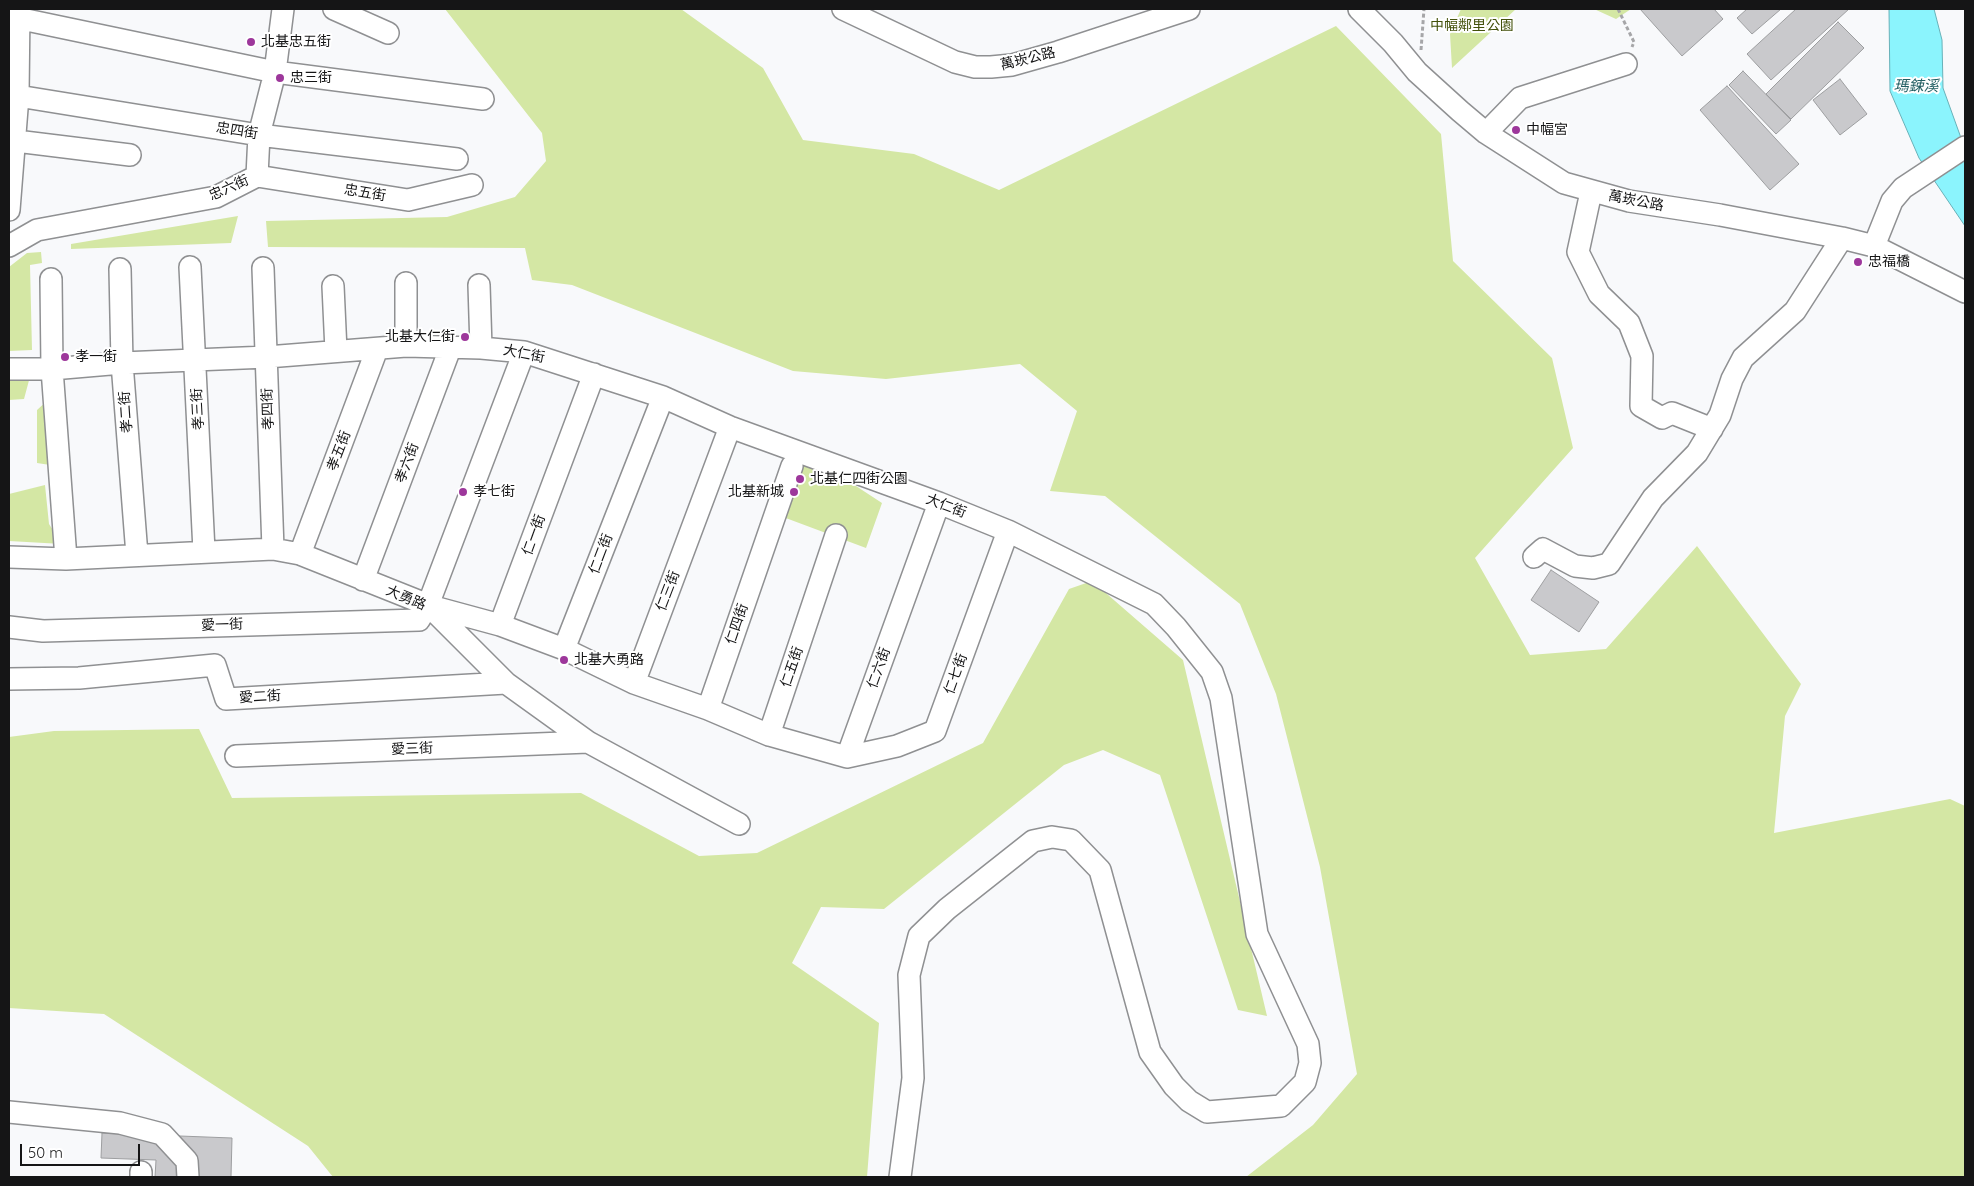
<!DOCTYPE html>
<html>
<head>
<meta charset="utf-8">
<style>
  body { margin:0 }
  #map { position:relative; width:1974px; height:1186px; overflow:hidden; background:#f8f9fb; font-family:Quicksand,sans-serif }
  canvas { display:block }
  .frame { position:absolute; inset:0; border:10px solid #151516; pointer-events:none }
  .scale { position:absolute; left:20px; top:1144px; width:120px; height:22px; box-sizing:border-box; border:2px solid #151516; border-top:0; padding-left:6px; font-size:15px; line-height:18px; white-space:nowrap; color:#151516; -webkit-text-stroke:4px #fff; paint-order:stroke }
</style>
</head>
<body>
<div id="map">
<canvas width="1974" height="1186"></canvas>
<div class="frame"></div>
<div class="scale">50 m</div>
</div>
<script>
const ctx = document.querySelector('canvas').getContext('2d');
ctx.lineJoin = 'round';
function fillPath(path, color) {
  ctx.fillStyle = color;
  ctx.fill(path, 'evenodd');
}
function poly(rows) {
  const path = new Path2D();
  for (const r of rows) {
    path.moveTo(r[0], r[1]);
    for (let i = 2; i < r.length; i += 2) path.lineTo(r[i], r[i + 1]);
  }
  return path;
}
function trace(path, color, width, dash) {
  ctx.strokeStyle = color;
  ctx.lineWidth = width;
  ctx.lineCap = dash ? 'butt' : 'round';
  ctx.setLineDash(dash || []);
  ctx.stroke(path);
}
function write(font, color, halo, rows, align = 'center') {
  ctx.font = font + ' Quicksand,"Noto Sans TC",sans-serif';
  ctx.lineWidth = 4;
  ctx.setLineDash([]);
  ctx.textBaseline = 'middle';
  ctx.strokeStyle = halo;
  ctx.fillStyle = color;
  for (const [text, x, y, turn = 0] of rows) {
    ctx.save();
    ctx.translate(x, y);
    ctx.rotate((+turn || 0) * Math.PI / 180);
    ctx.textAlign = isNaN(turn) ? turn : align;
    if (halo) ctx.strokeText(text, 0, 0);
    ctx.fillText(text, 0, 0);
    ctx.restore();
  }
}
fillPath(poly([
  [445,9,681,9,763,68,803,140,914,154,999,190,1336,26,1441,134,1453,261,1552,358,1573,448,1475,558,1530,655,1606,649,1697,546,1801,684,1785,716,1774,833,1950,799,1965,806,1965,1177,1246,1177,1313,1125,1357,1074,1320,867,1276,694,1240,604,1105,496,1050,491,1077,411,1020,364,886,379,793,371,572,285,532,280,525,248,268,247,266,221,447,217,515,197,546,161,542,133],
  [1461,9,1516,9,1452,68,1450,34],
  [1594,9,1631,9,1616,19],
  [238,216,231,243,71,249,71,244],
  [41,252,42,263,30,265,32,350,9,351,9,267,27,253],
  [31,373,24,399,9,400,9,376],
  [48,400,50,465,37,463,37,410],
  [787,441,882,503,866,548,775,514],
  [45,485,49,524,62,544,9,541,9,494],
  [1092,581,1183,660,1267,1016,1238,1010,1160,775,1103,750,1064,765,884,909,821,907,792,963,879,1023,867,1177,333,1177,308,1146,104,1014,9,1008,9,737,54,731,199,729,232,798,581,793,699,856,757,853,983,743,1069,589]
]), '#d4e7a4');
const water = poly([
  [1889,9,1934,9,1942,40,1943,88,1965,149,1965,226,1919,158,1890,91,1889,9]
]);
fillPath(water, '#8bf4fd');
trace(water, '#68b1b8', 1);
const building = poly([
  [1640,9,1714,9,1723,19,1682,56,1640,9],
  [1747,9,1781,9,1752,34,1737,18,1747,9],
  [1796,9,1849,9,1771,80,1747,54,1796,9],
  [1838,22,1864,48,1791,119,1766,94,1838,22],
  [1743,71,1791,120,1776,134,1729,85,1743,71],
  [1840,79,1867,114,1840,135,1813,100,1840,79],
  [1727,86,1799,164,1770,190,1700,110,1727,86],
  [1551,570,1599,602,1579,632,1531,600,1551,570],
  [102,1133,232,1138,231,1177,155,1177,156,1160,101,1158,102,1133]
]);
fillPath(building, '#c9c9cc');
trace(building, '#9d9ea0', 1);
const minor = poly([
  [334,9,388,33],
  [843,9,955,62,975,67,991,67,1012,65,1058,52,1189,9],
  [1359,9,1393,43,1417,72,1460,111,1486,133,1564,183,1629,201,1720,215,1842,238,1874,246,1965,292],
  [17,18,275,72,483,99],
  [18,96,259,135,457,159],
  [1486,133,1520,98,1626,64],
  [16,141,130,155],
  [257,176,408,200,472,185],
  [1591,192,1578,252,1599,294,1629,323,1642,356,1641,406,1662,418,1672,413,1712,429],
  [9,210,18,96,19,9],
  [9,246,37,230,216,197,257,176,259,135,275,72,283,9],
  [1874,246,1892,201,1903,188,1965,147],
  [190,267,204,551],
  [263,268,273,549],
  [120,269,122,363,137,555],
  [51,279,52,369,66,559],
  [406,283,406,346],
  [479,285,481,348],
  [333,286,336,351],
  [9,369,52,369,122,363,267,357,406,346,481,348,524,352,663,397,730,427,939,503,1008,531,1154,604,1176,627,1212,672,1221,698,1257,934,1308,1044,1310,1063,1305,1082,1281,1106,1207,1112,1189,1101,1174,1086,1150,1052,1100,870,1071,840,1052,837,1033,841,947,909,919,936,909,975,913,1078,900,1177],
  [300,554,377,349],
  [9,557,66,559,273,549,300,554,428,605,506,683,588,742,739,824],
  [1534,557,1543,549,1575,566,1593,568,1609,564,1653,498,1697,453,1720,415,1732,379,1743,358,1795,311,1842,238],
  [363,580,451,346],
  [430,606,500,625,564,649,634,683,708,709,769,735,847,757,897,746,935,731,1008,531],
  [500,625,594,374],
  [9,627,43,631,419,620,428,605,524,352],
  [564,649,663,397],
  [9,679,79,678,215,665,226,699,506,683],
  [634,683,730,427],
  [708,709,792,466],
  [769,735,836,535],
  [236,756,588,742],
  [847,757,939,503],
  [9,1112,120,1123,162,1134,187,1161,188,1177],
  [141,1177,141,1172]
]);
trace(minor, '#8f9092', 24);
trace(poly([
  [1618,9,1634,42,1632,47],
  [1421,50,1424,9]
]), '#a6a6a8', 3, [4, 2.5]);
trace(minor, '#fff', 21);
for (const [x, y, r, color] of [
  [251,42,5,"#9d379b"],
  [280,78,5,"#9d379b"],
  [1516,130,5,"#9d379b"],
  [1858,262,5,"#9d379b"],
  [465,337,5,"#9d379b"],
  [65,357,5,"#9d379b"],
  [800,479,5,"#9d379b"],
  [463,492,5,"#9d379b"],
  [794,492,5,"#9d379b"],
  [564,660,5,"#9d379b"]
]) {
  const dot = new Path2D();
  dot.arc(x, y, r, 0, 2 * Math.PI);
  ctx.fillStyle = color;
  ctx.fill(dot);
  trace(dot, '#fff', 2);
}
write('14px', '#43510b', '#fff', [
  ["中幅鄰里公園",1472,26]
]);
write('14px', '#151516', '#fff', [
  ["北基忠五街",261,42],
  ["忠三街",290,78],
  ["中幅宮",1526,130],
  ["忠福橋",1868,262],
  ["北基大仁街",455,337,"right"],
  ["孝一街",75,357],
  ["北基仁四街公園",810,479],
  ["孝七街",473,492],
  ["北基新城",784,492,"right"],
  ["北基大勇路",574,660]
], 'left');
write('14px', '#151516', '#fff', [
  ["萬崁公路",1028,59,-14],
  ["忠四街",237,131,9],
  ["忠六街",229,188,-24],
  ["忠五街",365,193,9],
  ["萬崁公路",1636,201,11],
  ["大仁街",524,354,11],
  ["孝三街",198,409,-93],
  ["孝四街",268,409,-92],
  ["孝二街",126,412,-94],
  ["孝五街",339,451,-69],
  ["孝六街",407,463,-69],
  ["大仁街",946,506,21],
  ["仁一街",534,535,-70],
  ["仁二街",601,554,-69],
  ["仁三街",668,591,-69],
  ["大勇路",406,598,23],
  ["仁四街",737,624,-71],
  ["愛一街",222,625,-2],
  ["仁五街",792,667,-71],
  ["仁六街",879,668,-70],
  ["仁七街",956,674,-70],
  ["愛二街",260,697,-3],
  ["愛三街",412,749,-2]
]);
write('italic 15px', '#215e62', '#fff', [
  ["瑪鋉溪",1916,86]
]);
</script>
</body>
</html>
